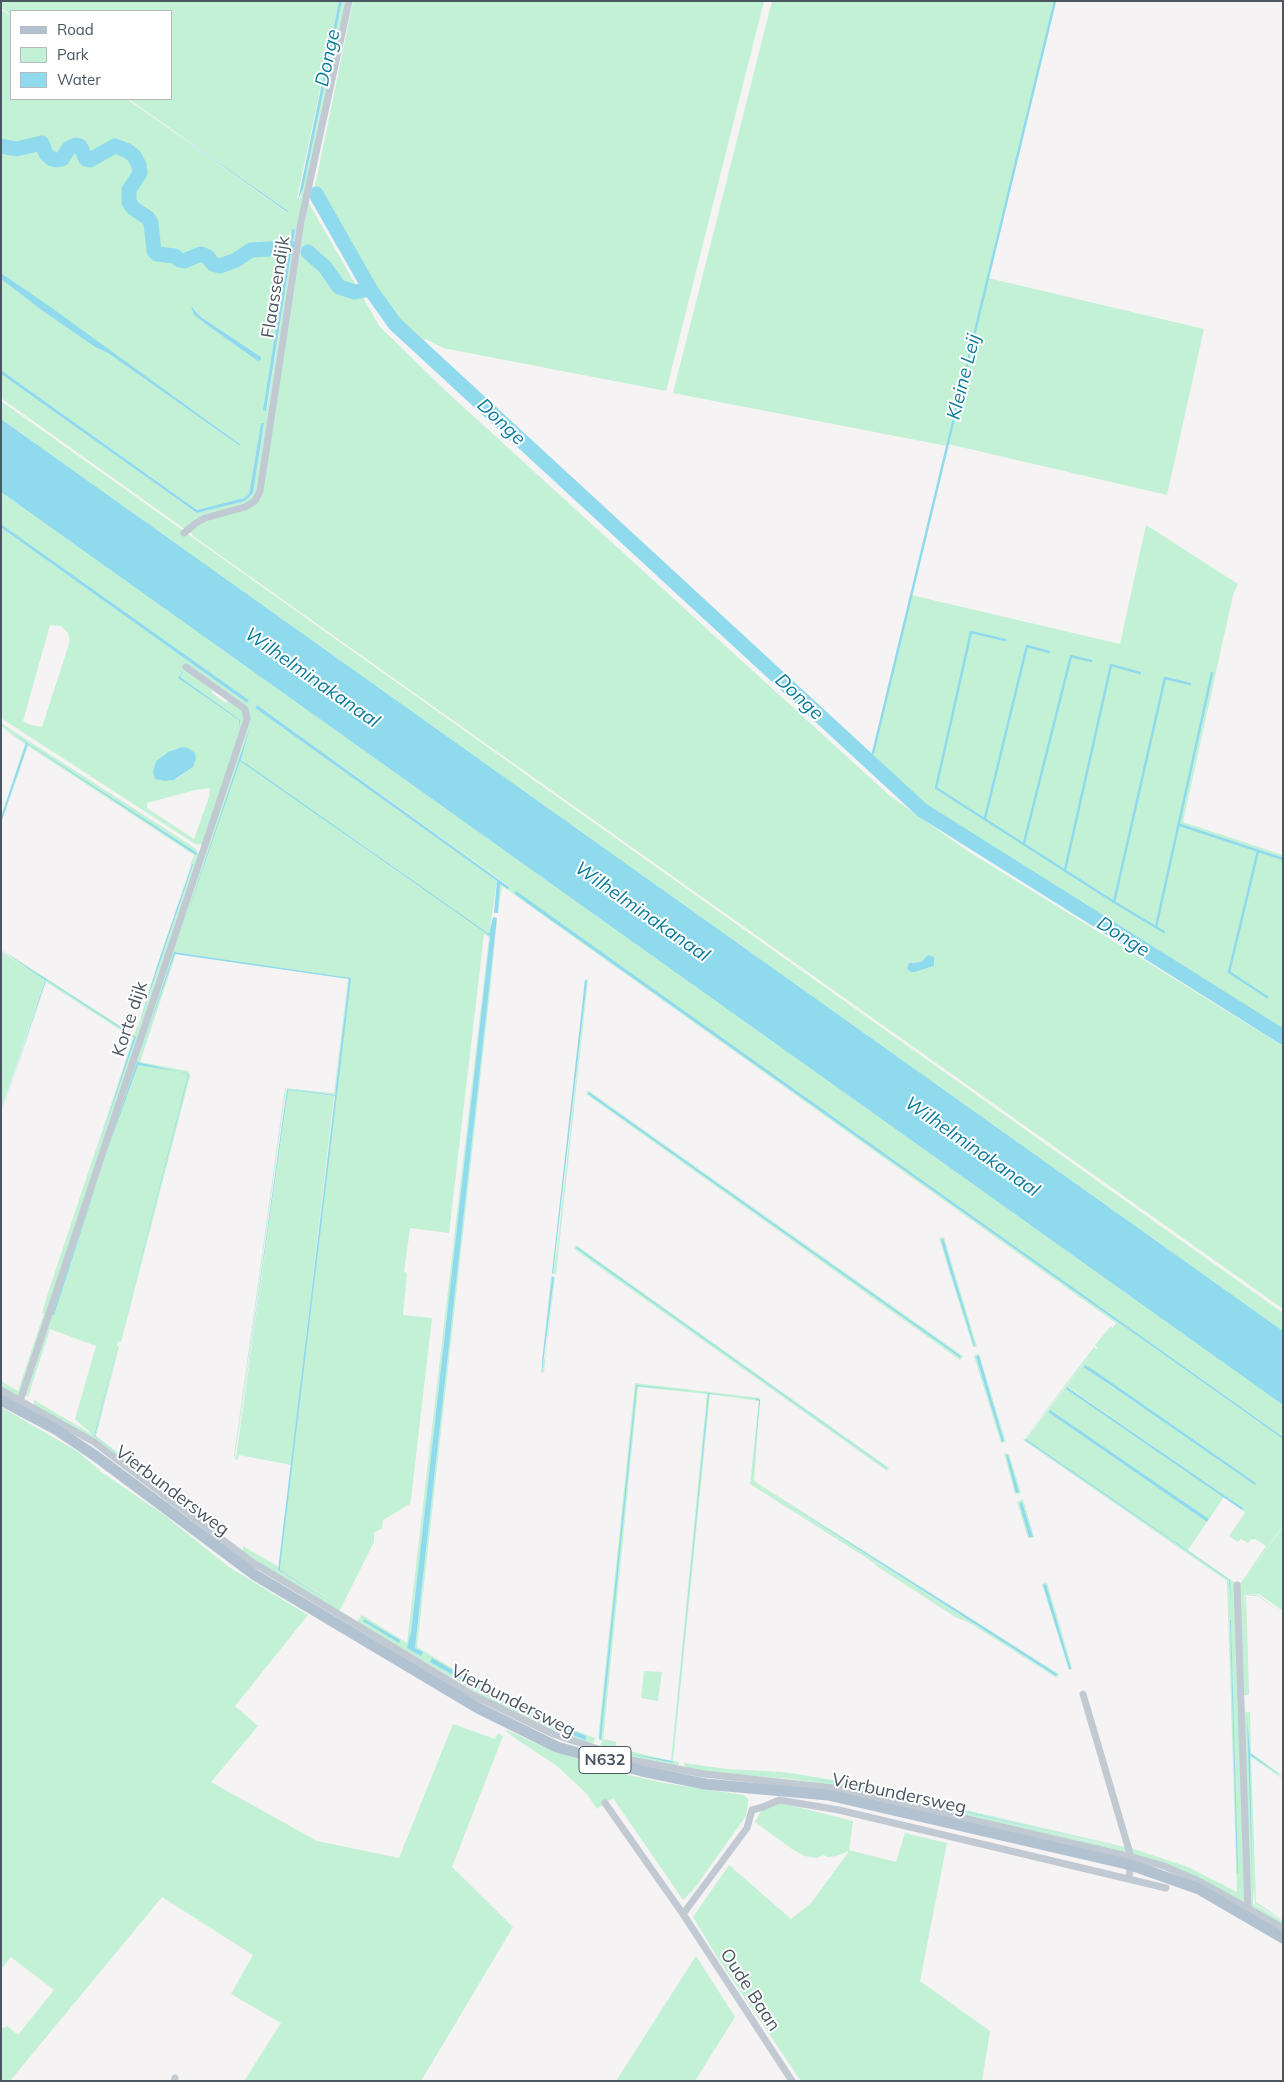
<!DOCTYPE html>
<html>
<head>
<meta charset="utf-8">
<style>
  body { margin:0 }
  #map { position:relative; width:1284px; height:2082px; overflow:hidden; background:#f5f3f3; font-family:Mulish,sans-serif }
  canvas { display:block }
  .frame { position:absolute; inset:0; border:2px solid #4a5661; pointer-events:none }
  .legend { position:absolute; left:10px; top:10px; width:162px; height:90px; box-sizing:border-box; background:#fff; border:1px solid #b7bbc0; margin:0; padding:6px 9px; list-style:none; font-size:15px; color:#4a5661 }
  .legend li { display:flex; align-items:center; gap:10px; height:25px }
  .legend b { width:25px; border:1px solid #b7bbc0 }
</style>
</head>
<body>
<div id="map">
<canvas width="1284" height="2082"></canvas>
<div class="frame"></div>
<ul class="legend">
<li><b style="height:6px;background:#b3c2d1"></b>Road</li>
<li><b style="height:14px;background:#c3f1d5"></b>Park</li>
<li><b style="height:14px;background:#90daee"></b>Water</li>
</ul>
</div>
<script>
const ctx = document.querySelector('canvas').getContext('2d');
ctx.lineJoin = 'round';
function fillPath(path, color) {
  ctx.fillStyle = color;
  ctx.fill(path, 'evenodd');
}
function poly(rows) {
  const path = new Path2D();
  for (const r of rows) {
    path.moveTo(r[0], r[1]);
    for (let i = 2; i < r.length; i += 2) path.lineTo(r[i], r[i + 1]);
  }
  return path;
}
function trace(path, color, width, dash) {
  ctx.strokeStyle = color;
  ctx.lineWidth = width;
  ctx.lineCap = dash ? 'butt' : 'round';
  ctx.setLineDash(dash || []);
  ctx.stroke(path);
}
function write(font, color, halo, rows, align = 'center') {
  ctx.font = font + ' Mulish,sans-serif';
  ctx.lineWidth = 4;
  ctx.setLineDash([]);
  ctx.textBaseline = 'middle';
  ctx.strokeStyle = halo;
  ctx.fillStyle = color;
  for (const [text, x, y, turn = 0] of rows) {
    ctx.save();
    ctx.translate(x, y);
    ctx.rotate((+turn || 0) * Math.PI / 180);
    ctx.textAlign = isNaN(turn) ? turn : align;
    if (halo) ctx.strokeText(text, 0, 0);
    ctx.fillText(text, 0, 0);
    ctx.restore();
  }
}
fillPath(poly([
  [1,1,339,1,297,198,300,199,342,1,348,1,315,158,260,485,251,502,186,530,1,398,1,374,197,513,245,501,253,493,264,424,261,423,249,494,244,498,197,510,1,370,1,279,40,309,95,347,108,353,240,446,241,445,1,273,1,9,11,16,11,99,127,99,286,212,287,211,129,99,171,99,171,11,11,11,11,15,1,8],
  [295,230,267,408,264,411,291,231],
  [194,308,201,317,261,357,259,361,207,325,194,315],
  [353,1,764,1,666,391,443,348,426,339,414,348,374,303,313,196],
  [772,1,1055,1,988,278,1204,329,1167,495,948,444,947,446,673,393],
  [308,202,380,327,449,394,889,795,966,850,1283,1046,1283,1309,193,536,190,531,202,521,246,509,263,488],
  [924,959,934,966,915,972,913,962,921,962],
  [1,401,1283,1313,1283,1331,1,419],
  [1,492,1283,1405,1283,1437,572,931,516,892,515,893,1283,1439,1283,1525,1243,1582,1283,1526,1283,1611,1259,1594,1244,1595,1244,1608,1245,1596,1255,1595,1258,1595,1283,1614,1258,1596,1246,1596,1249,1691,1249,1695,1245,1695,1242,1692,1239,1583,1241,1583,1266,1546,1255,1539,1250,1540,1248,1543,1241,1539,1238,1542,1229,1536,1245,1513,1242,1510,1243,1508,1068,1387,1066,1389,1224,1497,1209,1519,1050,1411,1048,1412,1207,1522,1188,1550,1235,1583,1245,1904,1134,1855,1131,1848,1188,1867,1237,1892,1227,1581,1023,1440,1094,1347,1096,1349,1098,1348,1095,1345,1111,1326,1113,1328,1116,1323,502,886,498,913,500,884,508,888,509,886,257,705,255,708,497,881,489,935,490,936,411,1632,408,1647,423,1653,415,1648,497,918,492,973,417,1647,509,1702,559,1724,595,1738,593,1744,600,1746,602,1741,601,1740,602,1726,598,1739,635,1383,760,1398,754,1481,1059,1674,1057,1678,968,1622,957,1618,878,1567,873,1562,750,1484,759,1401,710,1394,673,1761,679,1762,678,1768,632,1757,565,1735,512,1713,357,1622,362,1615,407,1643,489,937,484,934,449,1233,410,1228,409,1236,404,1272,407,1273,403,1315,432,1318,411,1499,410,1504,383,1520,382,1528,374,1533,374,1542,340,1610,338,1611,242,1552,243,1546,279,1567,279,1571,339,1605,280,1570,280,1568,350,978,175,952,141,1052,175,954,177,954,196,956,247,963,349,979,335,1095,286,1089,235,1455,236,1458,288,1090,334,1096,291,1465,239,1455,237,1460,235,1459,234,1456,285,1088,334,1093,348,979,176,954,140,1062,188,1071,190,1076,121,1342,118,1341,117,1345,119,1347,96,1436,204,1518,198,1520,104,1448,34,1405,34,1400,93,1435,75,1419,96,1346,50,1329,28,1397,25,1395,249,713,213,689,211,692,226,703,229,699,240,707,245,716,203,845,195,844,1,718,1,527,247,703,249,700,1,524],
  [50,625,61,626,68,633,70,641,42,727,31,725,23,721],
  [251,727,241,759,247,764,240,760,179,942],
  [178,748,186,748,193,752,195,763,189,770,177,779,168,781,155,764,164,754],
  [210,788,209,797,194,839,147,808,147,803,195,790],
  [316,814,364,846,423,889,422,889],
  [117,1348,95,1436,137,1469,94,1436],
  [1094,1350,1026,1439,1224,1577,1024,1439],
  [1085,1365,1256,1483,1255,1484,1083,1367],
  [638,1387,707,1394,671,1761,621,1749,616,1747,616,1742,605,1739,603,1741],
  [761,1487,973,1620,1057,1674,1045,1669,921,1590],
  [1230,1620,1231,1620,1237,1856],
  [433,1659,507,1703,506,1705,430,1662],
  [518,1707,586,1736,585,1740,532,1718,516,1710],
  [1146,525,1238,584,1233,595,1183,822,1283,855,1283,1033,961,834,905,794,872,760,911,595,1120,644],
  [1,723,195,848,199,854,20,1397,1,1387,1,1381,18,1391,44,1313,42,1313,49,1290,133,1038,46,982,1,1118,46,980,67,993,45,979,1,1111,1,951,28,969,1,949,134,1035,194,855,28,746,1,825,28,744,1,726],
  [191,865,193,866,138,1027,137,1026],
  [134,1037,135,1039,96,1152,96,1151],
  [1,727,26,743,1,817,25,744],
  [585,979,588,980,556,1274,552,1274],
  [587,981,557,1249,553,1273,584,987],
  [588,1090,963,1356,960,1360,586,1094],
  [590,1092,961,1356,961,1357,589,1094],
  [944,1237,977,1347,973,1347,939,1238],
  [941,1239,943,1239,960,1294,949,1268],
  [576,1245,889,1468,887,1471,574,1249],
  [577,1247,887,1468,887,1469,864,1453],
  [551,1276,555,1277,544,1372,541,1373],
  [552,1276,554,1278,546,1351,542,1371],
  [977,1354,979,1354,1006,1442,1001,1443,974,1356],
  [979,1355,1004,1441,1002,1441,976,1357],
  [1,1407,77,1451,103,1473,164,1515,229,1567,308,1615,235,1706,258,1726,211,1782,317,1841,399,1858,453,1724,495,1739,498,1733,503,1736,452,1867,513,1927,421,2081,244,2081,281,2023,231,1994,253,1955,162,1897,10,2081,1,2081,1,2029,7,2026,18,2035,54,1990,11,1957,1,1969],
  [1004,1453,1009,1454,1021,1493,1015,1494],
  [1023,1499,1034,1537,1032,1538,1028,1538,1017,1502],
  [1022,1502,1030,1528,1032,1537,1029,1537,1019,1503],
  [1047,1582,1071,1664,1072,1669,1069,1670,1042,1584],
  [1046,1584,1068,1659,1069,1669,1044,1585],
  [644,1671,662,1672,658,1701,641,1698],
  [1246,1712,1250,1712,1251,1753,1283,1776,1277,1773,1283,1779,1251,1757,1256,1902,1283,1920,1255,1904,1254,1887,1253,1904,1283,1921,1283,1926,1249,1906,1243,1715],
  [507,1730,535,1743,606,1770,664,1783,744,1795,748,1799,748,1803,746,1816,694,1889,683,1900,613,1798,597,1809,587,1794,557,1766,516,1739,506,1731],
  [684,1763,727,1769,783,1772,846,1782,1125,1847,1126,1851,1125,1853,819,1783,791,1779,705,1772,685,1768],
  [851,1785,887,1793,1121,1848,1100,1844],
  [775,1804,785,1804,853,1821,849,1850,896,1862,905,1833,947,1843,920,1981,990,2031,982,2081,801,2081,719,1960,693,1917,729,1865,791,1919,811,1903,848,1853,848,1851,837,1856,827,1857,824,1855,816,1858,805,1856,792,1849,755,1822,761,1811],
  [696,1956,735,2017,695,2081,616,2081]
]), '#c3f1d5');
fillPath(poly([
  [339,1,342,1,303,189,298,200],
  [127,99,288,211,287,212,160,122],
  [292,229,295,230,266,411,263,410],
  [1,273,49,306,241,445,240,446,108,353,95,347,40,309,1,279],
  [191,306,201,317,261,357,261,360,258,361,207,325,194,315],
  [1,370,197,510,244,498,249,494,261,423,264,423,253,493,245,501,197,513,1,374],
  [1,419,1283,1331,1283,1405,1,492],
  [1,524,249,700,247,703,6,531,1,527],
  [184,670,180,677,240,720,239,729,239,720,178,678],
  [257,705,509,887,508,889,500,884,498,913,494,913,497,881,255,708],
  [1,726,197,853,196,855,28,744,1,823,1,817,26,743],
  [250,727,241,760,489,934,493,917,497,918,415,1648,423,1652,421,1656,407,1648,411,1632,490,936,240,761,178,941],
  [182,747,188,748,195,753,196,759,193,767,174,780,165,781,155,779,153,772,156,761,168,752],
  [192,864,193,865,138,1027,157,966],
  [516,891,1283,1437,1283,1439,530,905,514,893],
  [1,950,136,1037,96,1153,134,1037,46,980,1,1114,45,980],
  [174,952,351,978,280,1568,280,1570,338,1606,278,1570,335,1096,288,1090,235,1459,287,1089,335,1095,349,979,175,954,141,1052],
  [928,955,934,957,934,966,915,972,911,972,907,969,909,963,921,962],
  [585,980,587,981,553,1273,552,1273],
  [137,1062,189,1074,120,1341,188,1075,187,1073,138,1065,104,1160],
  [589,1092,810,1249,961,1356,960,1358,958,1356,588,1094],
  [101,1170,54,1315,52,1315],
  [943,1238,975,1345,974,1346,949,1268,941,1240],
  [577,1247,887,1468,887,1469,576,1248],
  [552,1276,554,1278,542,1372,542,1362],
  [117,1347,95,1436,137,1469,94,1436],
  [1093,1350,1026,1439,1230,1580,1231,1604,1229,1580,1025,1440],
  [979,1355,994,1407,1004,1441,1002,1442,976,1357],
  [1085,1365,1095,1371,1256,1483,1255,1485,1110,1385,1083,1367],
  [636,1385,759,1399,760,1400,752,1481,759,1401,753,1398,709,1394,672,1761,674,1763,621,1752,672,1761,708,1393,637,1386,601,1740,599,1739],
  [1067,1387,1243,1508,1242,1510,1066,1389],
  [1050,1410,1209,1519,1207,1522,1048,1412],
  [1006,1455,1008,1455,1019,1492,1016,1493],
  [761,1487,973,1620,1057,1674,1056,1676,1045,1669],
  [1022,1502,1030,1528,1033,1537,1029,1537,1019,1503],
  [1046,1584,1071,1669,1069,1669,1043,1585],
  [364,1619,400,1640,399,1643,363,1621],
  [1230,1620,1231,1620,1238,1873,1237,1873],
  [432,1658,507,1702,506,1705,430,1662],
  [517,1707,586,1736,586,1738,585,1740,570,1734,532,1718,516,1710],
  [1247,1716,1250,1753,1283,1777,1250,1755,1252,1875],
  [797,1776,862,1787,1121,1848,851,1786]
]), '#90daee');
trace(poly([
  [1005,640,971,632,936,788,1114,902],
  [873,753,1055,1],
  [870,764,871,760],
  [985,818,1027,646,1049,652],
  [1180,825,1283,859],
  [1024,843,1071,656,1091,661],
  [1258,851,1229,972,1267,997],
  [1065,870,1111,665,1140,673],
  [1156,927,1212,673],
  [1164,932,1114,902,1165,678,1190,684]
]), '#90daee', 2.5);
trace(poly([
  [1,146,16,149,42,143,46,154,52,159,57,160,62,159,69,148,76,145,80,146,86,159,90,160,115,146,128,151,134,156,139,165,140,173,129,190,129,202,133,208,148,218,151,223,154,251,157,254,175,256,179,260,184,261,201,254,208,257,213,264,220,266,236,260,251,250,290,248],
  [316,194,370,289,395,324,922,810,1283,1037],
  [308,252,325,267,339,287,355,292,370,289]
]), '#90daee', 15);
trace(poly([
  [184,533,196,523,205,518,245,507,255,501,260,491,301,222,349,1],
  [1,1390,94,1442,252,1562,473,1695,553,1734,631,1760,704,1774,834,1788,1131,1857,1164,1866,1201,1882,1283,1928],
  [19,1404,247,719,245,709,186,667],
  [1237,1585,1248,1910],
  [1083,1694,1131,1857,1129,1878],
  [605,1803,683,1914,792,2081],
  [683,1914,747,1828,752,1810,763,1807,779,1800,839,1810,1166,1888],
  [174,2081,175,2078]
]), '#c1cad2', 7);
trace(poly([
  [1,1400,57,1430,97,1457,255,1575,478,1708,557,1747,642,1771,705,1784,828,1795,1131,1865,1199,1889,1283,1938]
]), '#b3c2d1', 11);
for (const [x, y, w] of [
  [605,1760,52]
]) {
  const box = new Path2D();
  box.roundRect(x - w / 2, y - 13.5, w, 27, 4);
  ctx.fillStyle = '#fff';
  ctx.fill(box);
  trace(box, '#4a5661', 1);
}
write('bold 16px', '#4a5661', null, [
  ["N632",605,1760]
]);
write('18px', '#4a5661', '#fff', [
  ["Flaassendijk",276,287,-81],
  ["Korte dijk",130,1019,-72],
  ["Vierbundersweg",172,1491,37],
  ["Vierbundersweg",513,1701,27],
  ["Vierbundersweg",899,1794,12],
  ["Oude Baan",750,1990,57]
]);
write('italic 19px', '#0c7c9b', '#fff', [
  ["Donge",328,58,-78],
  ["Kleine Leij",964,377,-76],
  ["Donge",501,422,43],
  ["Wilhelminakanaal",312,678,35],
  ["Donge",799,697,43],
  ["Wilhelminakanaal",642,912,35],
  ["Donge",1123,937,32],
  ["Wilhelminakanaal",972,1147,35]
]);
</script>
</body>
</html>
